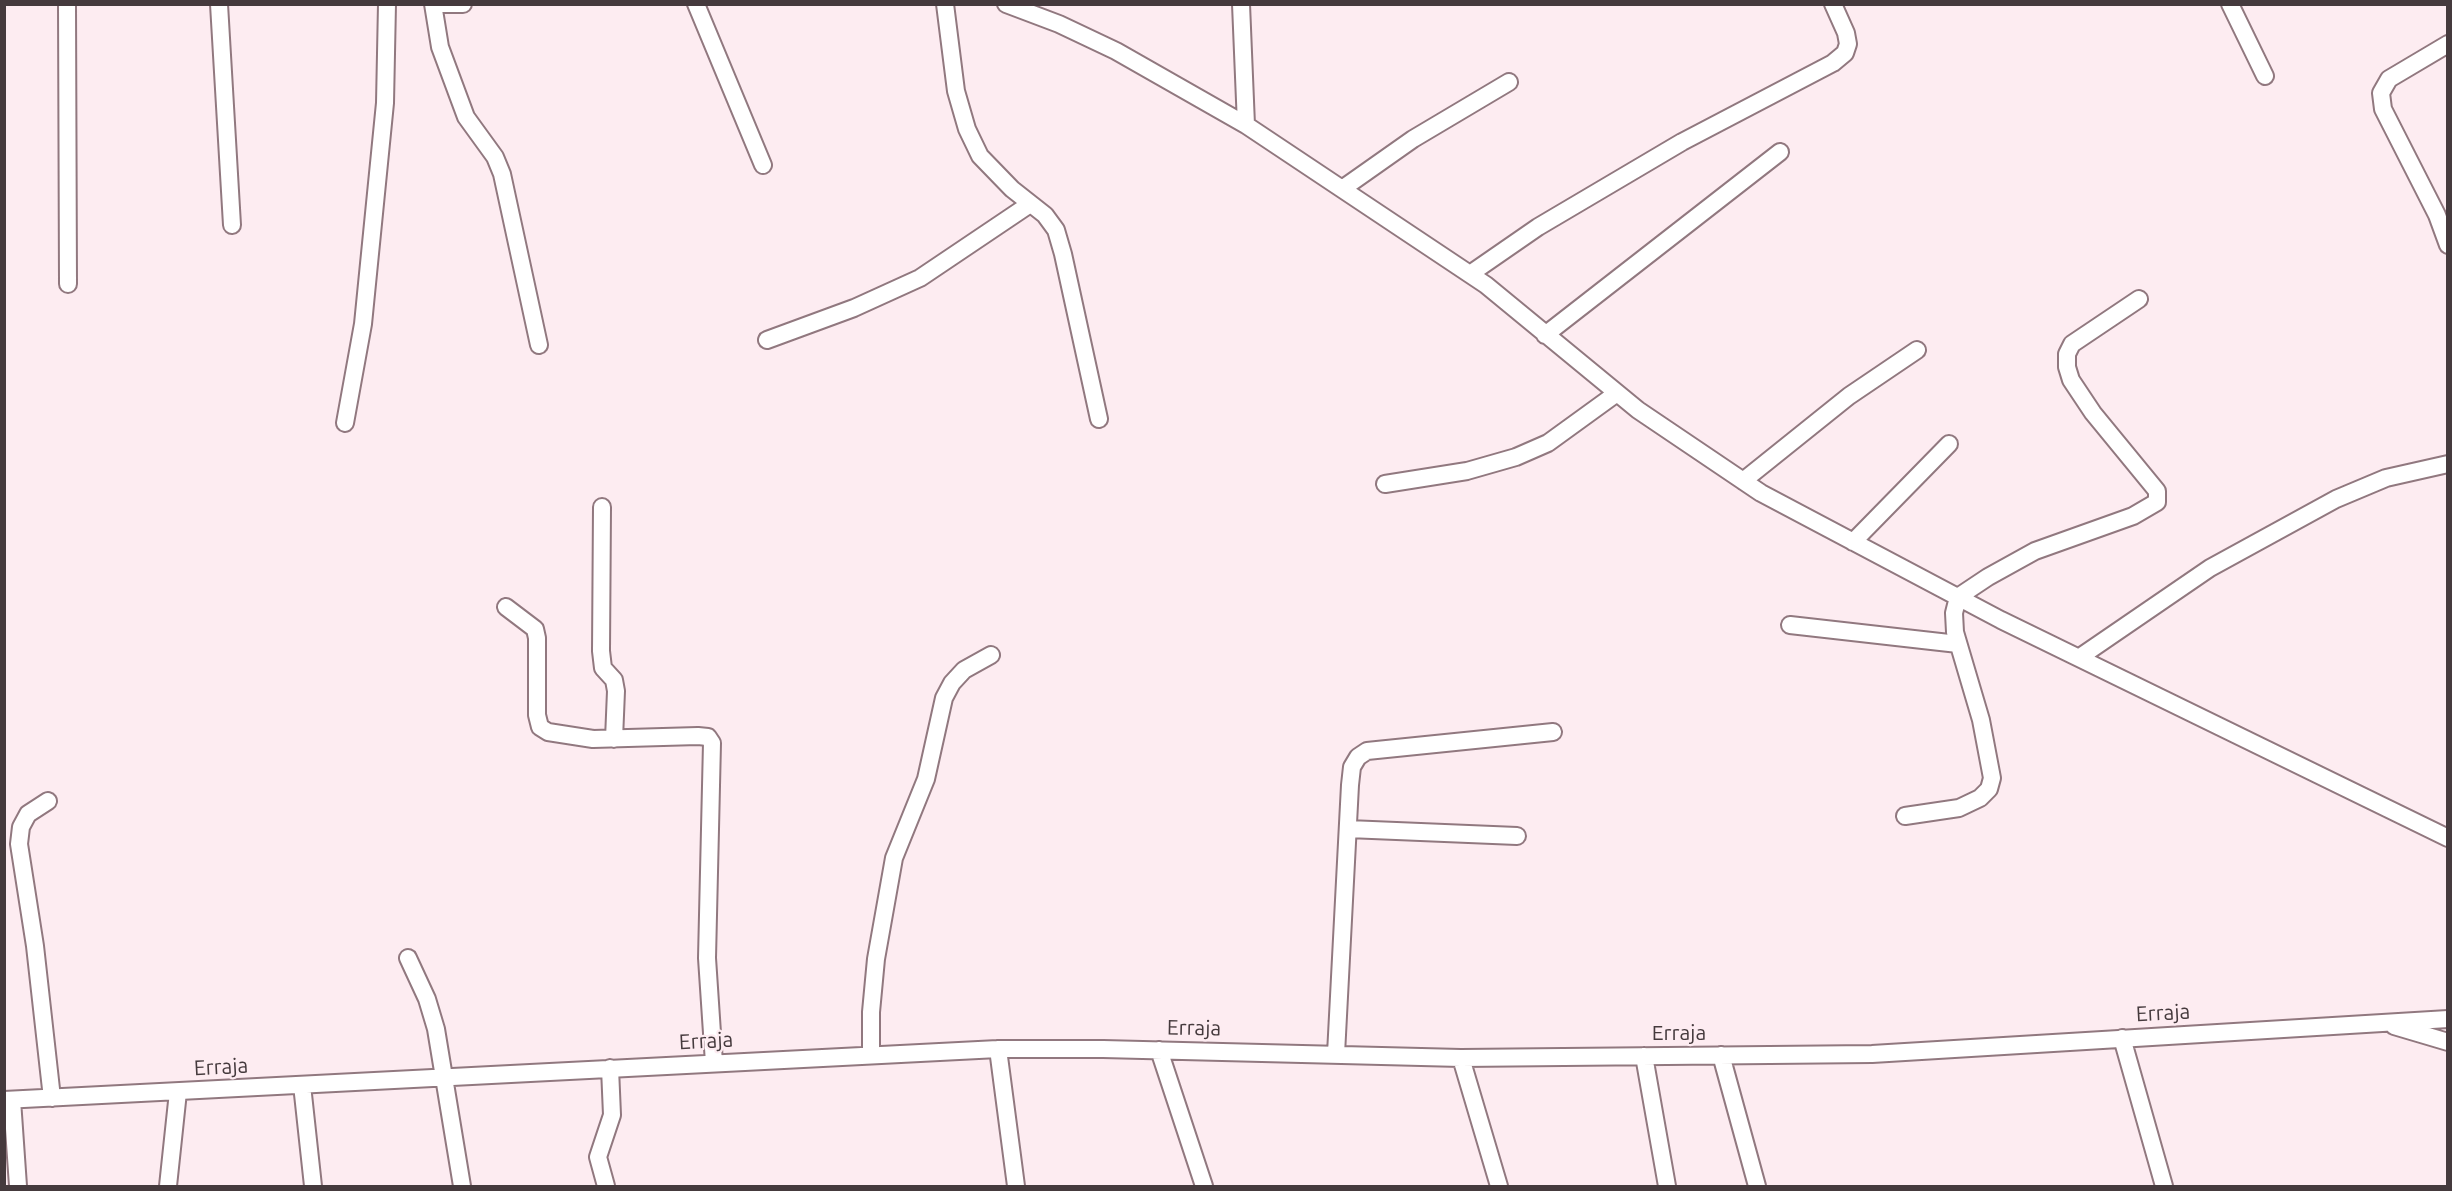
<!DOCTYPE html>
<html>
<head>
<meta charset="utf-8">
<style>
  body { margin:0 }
  #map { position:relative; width:2452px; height:1191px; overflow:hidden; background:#fdecf1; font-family:Ubuntu,sans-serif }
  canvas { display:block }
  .frame { position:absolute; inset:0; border:6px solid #453a3d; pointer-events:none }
</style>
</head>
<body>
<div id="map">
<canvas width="2452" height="1191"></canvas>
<div class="frame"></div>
</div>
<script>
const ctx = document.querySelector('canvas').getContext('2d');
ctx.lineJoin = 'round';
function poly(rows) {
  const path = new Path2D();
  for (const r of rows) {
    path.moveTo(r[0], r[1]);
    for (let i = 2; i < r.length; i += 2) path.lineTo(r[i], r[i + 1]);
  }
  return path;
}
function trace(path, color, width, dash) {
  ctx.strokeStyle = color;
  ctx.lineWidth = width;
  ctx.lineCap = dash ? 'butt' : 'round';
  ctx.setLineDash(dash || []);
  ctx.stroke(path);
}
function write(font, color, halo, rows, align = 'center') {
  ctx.font = font + ' Ubuntu,sans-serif';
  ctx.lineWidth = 4.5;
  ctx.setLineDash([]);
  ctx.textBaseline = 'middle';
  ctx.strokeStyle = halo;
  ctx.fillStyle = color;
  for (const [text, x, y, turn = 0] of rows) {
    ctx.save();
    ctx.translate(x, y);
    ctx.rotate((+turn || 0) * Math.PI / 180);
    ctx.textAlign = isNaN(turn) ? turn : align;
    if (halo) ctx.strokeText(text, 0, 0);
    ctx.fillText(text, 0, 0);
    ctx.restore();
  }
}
const minor = poly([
  [67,4,68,284],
  [219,4,232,225],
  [433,4,440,47,466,117,495,157,502,174,539,345],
  [443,4,463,4],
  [696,4,763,165],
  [945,4,956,91,967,129,980,156,1012,189,1045,215,1056,230,1063,254,1099,419],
  [1006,4,1059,24,1116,51,1246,125,1486,285,1638,410,1761,493,2001,620,2448,838],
  [1241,4,1246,125],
  [2230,4,2265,76],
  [2448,44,2389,79,2381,93,2383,109,2437,215,2448,245],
  [1342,189,1413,139,1509,82],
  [1470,274,1538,227,1682,142,1833,63,1845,53,1848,44,1846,33,1833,4],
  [1545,335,1780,152],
  [767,340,854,308,920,278,1030,204],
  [345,423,363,324,385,103,387,4],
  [1743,481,1849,396,1917,350],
  [1385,484,1467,471,1516,457,1548,443,1617,393],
  [602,507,601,651,603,668,614,680,616,691,614,739],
  [1853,542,1949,444],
  [506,607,535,629,537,638,537,715,540,727,548,732,593,739,698,736,708,737,712,743,707,958,714,1063],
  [1790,625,1958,644],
  [2080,657,2210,568,2336,499,2386,478,2448,464],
  [48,801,28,814,21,827,19,844,35,946,52,1098],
  [1905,816,1959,808,1980,798,1989,789,1992,778,1981,720,1955,632,1954,613,1958,597,1988,577,2035,551,2133,516,2157,502,2157,491,2093,413,2071,380,2067,367,2067,354,2072,344,2139,299],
  [1348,829,1517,836],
  [408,958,427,999,436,1029,462,1186],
  [2394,1026,2448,1042],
  [2122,1038,2164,1186],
  [998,1049,1016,1186],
  [1159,1050,1204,1186],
  [1336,1054,1350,785,1352,767,1358,757,1367,751,1553,732],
  [871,1055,871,1012,876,959,894,858,926,779,944,698,952,683,964,670,991,655],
  [1721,1055,1757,1186],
  [1644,1056,1667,1186],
  [1461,1058,1499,1186],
  [302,1085,313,1186],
  [4,1100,998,1049,1103,1049,1461,1058,1872,1054,2448,1019],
  [12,1100,18,1186],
  [168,1186,178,1092],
  [606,1186,598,1157,612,1115,610,1068]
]);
trace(minor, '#91787f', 20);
trace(minor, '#fff', 16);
write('21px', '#453a3d', '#fdecf1', [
  ["Erraja",2163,1013,-3],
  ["Erraja",1194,1028,1],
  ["Erraja",1679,1033],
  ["Erraja",706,1041,-3],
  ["Erraja",221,1067,-3]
]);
</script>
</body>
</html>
